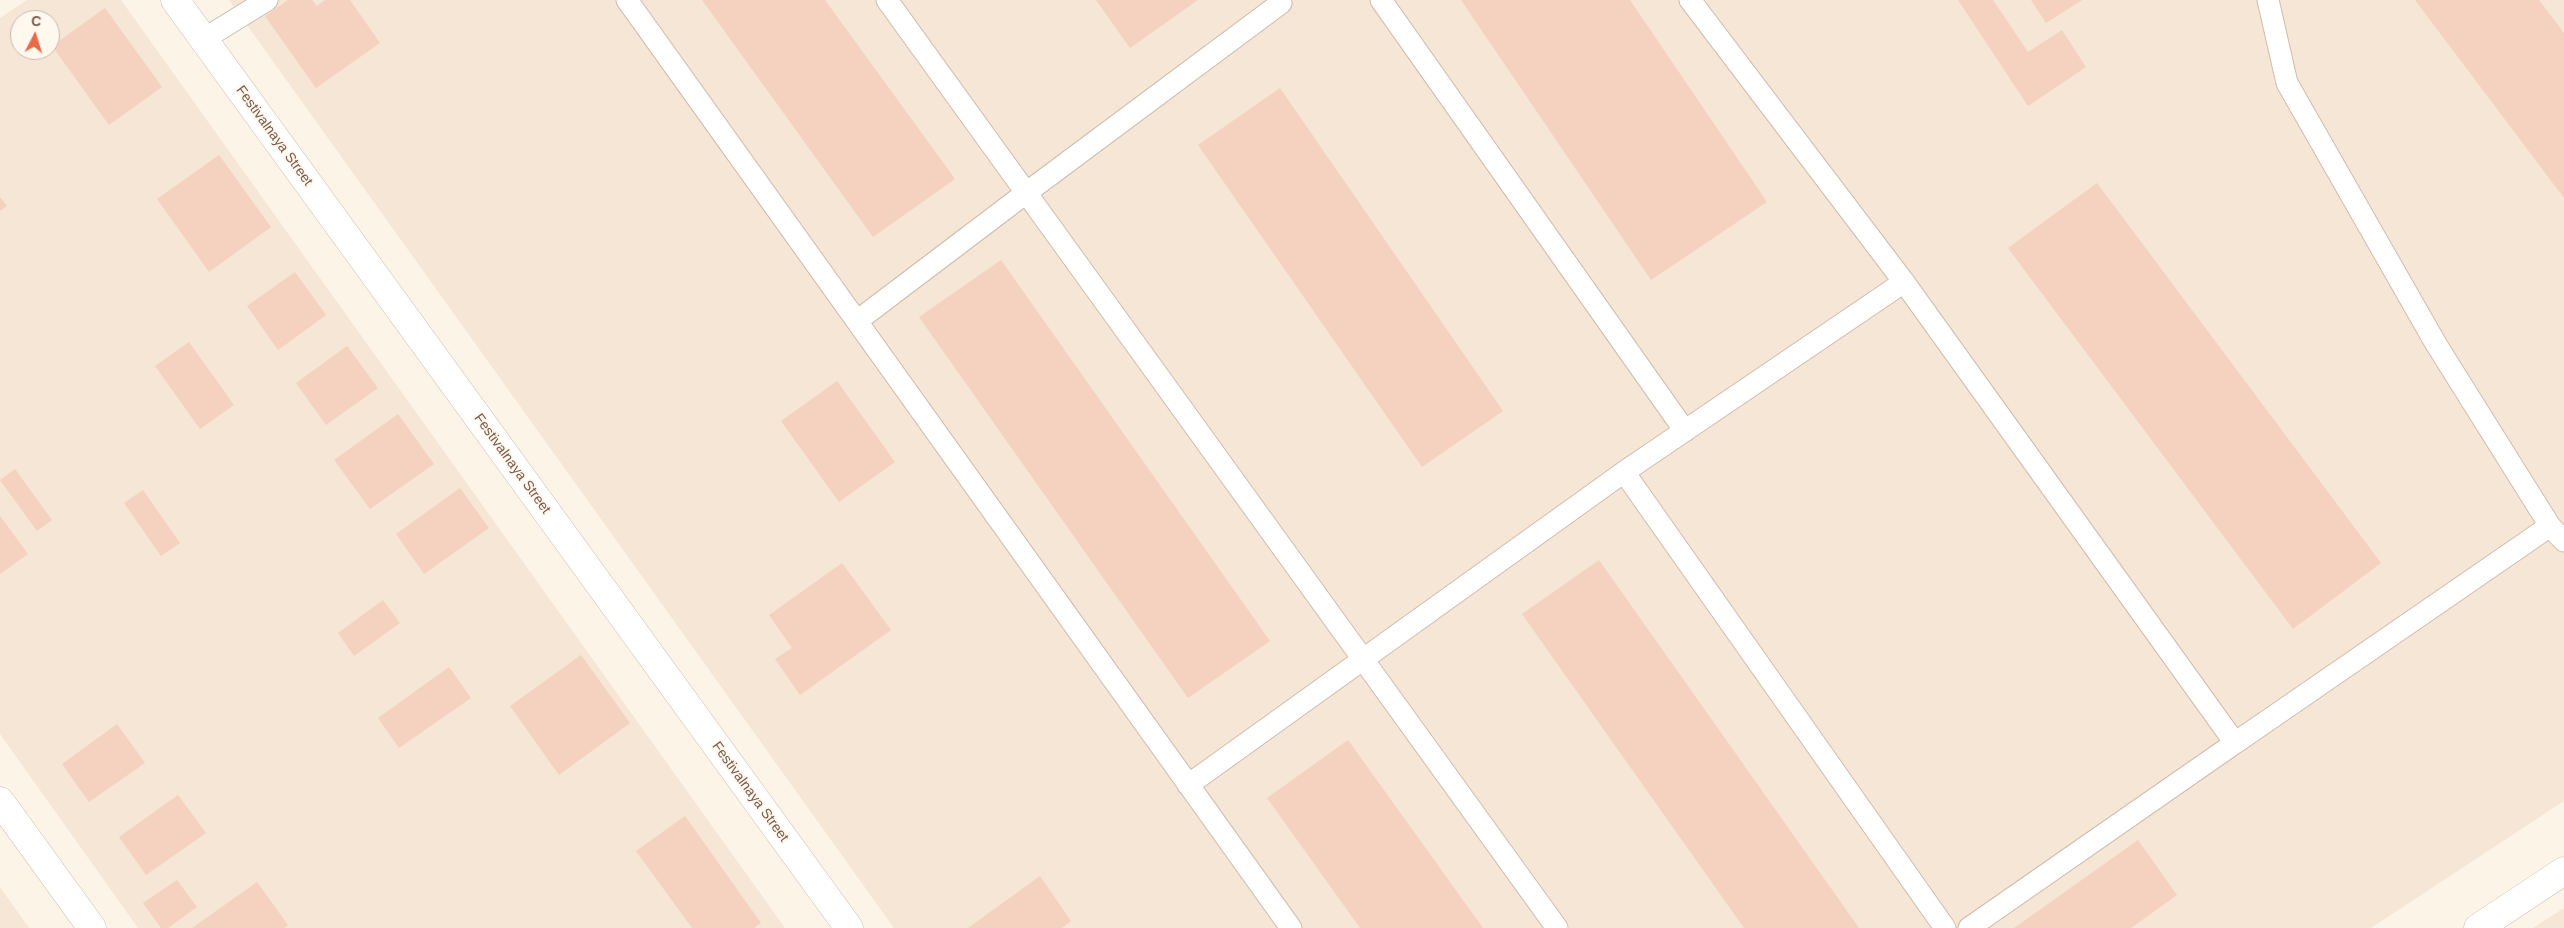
<!DOCTYPE html>
<html>
<head>
<meta charset="utf-8">
<style>
  body { margin:0 }
  #map { position:relative; width:2564px; height:928px; overflow:hidden; background:#fdf4e8; font-family:Helvetica,sans-serif }
  canvas { display:block }
  .north { position:absolute; left:10px; top:10px; width:50px; height:50px; box-sizing:border-box; background:#fff8ef; border:1px solid #c9b9ad; border-radius:50%; rotate:5deg; font-size:14px; font-weight:700; line-height:20px; text-align:center; color:#795a4a }
  .north::after { content:''; display:block; margin:auto; width:18px; height:22px; background:#ea694a; clip-path:polygon(50% 0,100% 100%,50% 72%,0 100%) }
</style>
</head>
<body>
<div id="map">
<canvas width="2564" height="928"></canvas>
<div class="north">С</div>
</div>
<script>
const ctx = document.querySelector('canvas').getContext('2d');
ctx.lineJoin = 'round';
function fillPath(path, color) {
  ctx.fillStyle = color;
  ctx.fill(path, 'evenodd');
}
function poly(rows) {
  const path = new Path2D();
  for (const r of rows) {
    path.moveTo(r[0], r[1]);
    for (let i = 2; i < r.length; i += 2) path.lineTo(r[i], r[i + 1]);
  }
  return path;
}
function trace(path, color, width, dash) {
  ctx.strokeStyle = color;
  ctx.lineWidth = width;
  ctx.lineCap = dash ? 'butt' : 'round';
  ctx.setLineDash(dash || []);
  ctx.stroke(path);
}
function write(font, color, halo, rows, align = 'center') {
  ctx.font = font + ' Helvetica,sans-serif';
  ctx.lineWidth = 4;
  ctx.setLineDash([]);
  ctx.textBaseline = 'middle';
  ctx.strokeStyle = halo;
  ctx.fillStyle = color;
  for (const [text, x, y, turn = 0] of rows) {
    ctx.save();
    ctx.translate(x, y);
    ctx.rotate((+turn || 0) * Math.PI / 180);
    ctx.textAlign = isNaN(turn) ? turn : align;
    if (halo) ctx.strokeText(text, 0, 0);
    ctx.fillText(text, 0, 0);
    ctx.restore();
  }
}
fillPath(poly([
  [27,0,121,0,785,928,138,928,0,734,0,18],
  [20,20,50,20,50,50,20,50],
  [229,0,2564,0,2564,801,2371,928,894,928],
  [0,887,29,928,0,928],
  [2564,908,2564,928,2533,928]
]), '#f5e6d6');
fillPath(poly([
  [288,0,312,0,317,6,325,0,350,0,380,43,316,88,265,16],
  [702,0,825,0,955,179,873,237],
  [1096,0,1198,0,1130,48],
  [1461,0,1630,0,1767,202,1651,280],
  [1958,0,1993,0,2028,52,2062,30,2086,67,2028,106],
  [2031,0,2082,0,2046,23],
  [2415,0,2539,0,2564,33,2564,198],
  [105,8,162,87,109,125,52,46],
  [1280,88,1503,411,1422,467,1198,145],
  [219,155,271,227,209,272,157,199],
  [2097,183,2381,563,2293,629,2008,248],
  [0,197,7,206,0,211],
  [1001,260,1270,641,1188,698,919,317],
  [295,272,326,315,278,350,247,306],
  [189,342,234,405,200,429,155,366],
  [347,346,378,388,326,425,296,383],
  [837,381,895,462,839,502,781,421],
  [398,414,434,464,370,509,334,460],
  [15,469,52,520,37,531,0,480],
  [460,488,489,528,424,574,396,534],
  [143,490,180,543,161,556,124,503],
  [0,516,28,554,0,574],
  [1599,560,1859,928,1744,928,1522,614],
  [842,563,891,630,800,695,775,659,792,648,769,615],
  [383,600,400,623,354,656,338,633],
  [581,655,630,723,559,775,510,706],
  [449,667,471,698,399,748,378,718],
  [117,724,145,763,89,802,62,764],
  [1348,740,1483,928,1360,928,1267,798],
  [178,795,206,833,146,875,119,837],
  [685,816,761,923,754,928,692,928,636,851],
  [2138,840,2177,895,2131,928,2014,928],
  [1040,876,1071,921,1062,928,968,928],
  [177,880,197,907,168,928,161,928,143,903],
  [257,882,288,925,284,928,192,928]
]), '#f4d2bf');
const service = poly([
  [627,0,1291,928],
  [887,0,1557,928],
  [1381,0,1685,431],
  [1690,0,1904,282,2235,743,2550,526],
  [2268,0,2287,83,2436,344,2550,526,2564,541],
  [204,39,267,0],
  [857,321,1026,193,1281,3],
  [1624,472,1945,928],
  [1188,785,1624,472,1904,282],
  [1969,928,2235,743]
]);
const minor = poly([
  [175,0,849,928],
  [0,801,92,928],
  [2478,928,2564,871]
]);
trace(service, '#d0bcac', 23);
trace(minor, '#d0bcac', 29);
trace(service, '#fff', 21);
trace(minor, '#fff', 28);
write('14px', '#795a4a', '#fff8ef', [
  ["Festivalnaya Street",274,136,54],
  ["Festivalnaya Street",512,464,54],
  ["Festivalnaya Street",750,792,54]
]);
</script>
</body>
</html>
